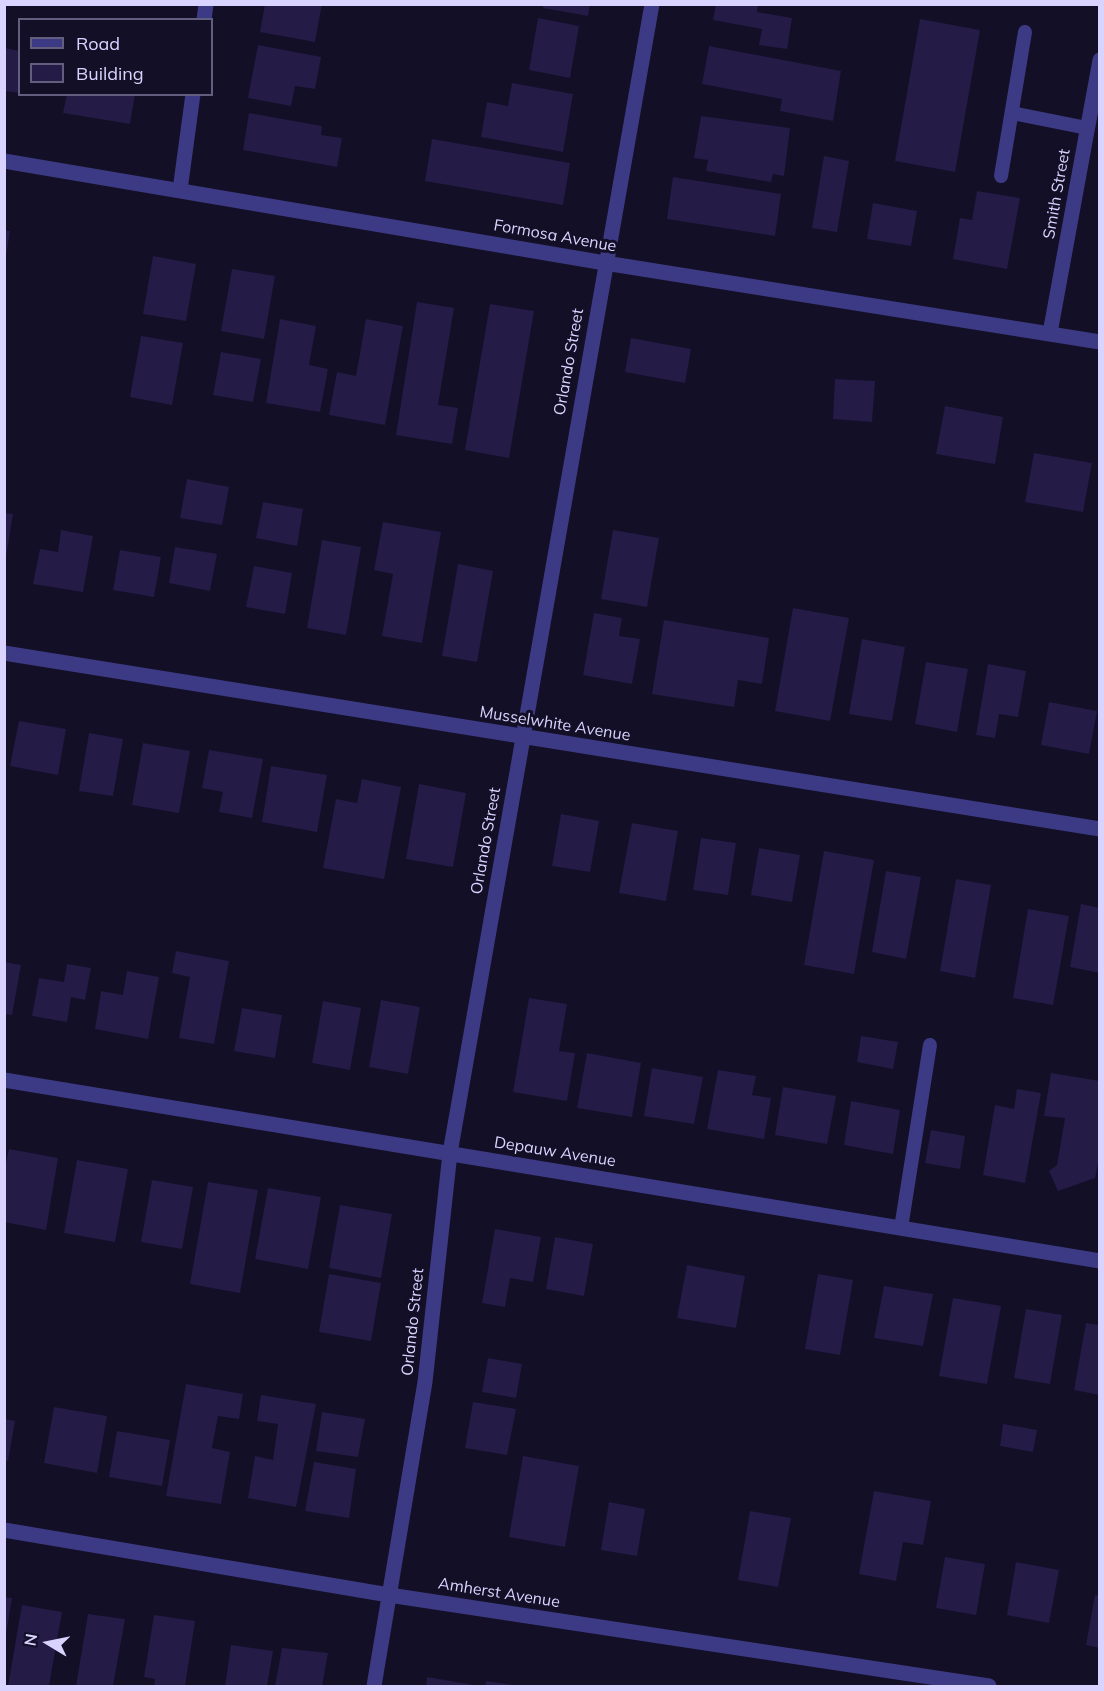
<!DOCTYPE html>
<html>
<head>
<meta charset="utf-8">
<style>
  body { margin:0 }
  #map { position:relative; width:1104px; height:1691px; overflow:hidden; background:#130f26; font-family:Mulish,sans-serif }
  canvas { display:block }
  .frame { position:absolute; inset:0; border:6px solid #d9d4ff; pointer-events:none }
  .legend { position:absolute; left:18px; top:18px; width:195px; height:78px; box-sizing:border-box; background:#130f26; border:2px solid #625e7d; margin:0; padding:8px 10px; list-style:none; font-size:18px; color:#d9d4ff }
  .legend li { display:flex; align-items:center; gap:12px; height:30px }
  .legend b { width:30px; border:2px solid #625e7d }
  .north { position:absolute; left:18px; top:1613px; width:60px; height:60px; -webkit-text-stroke:4px #130f26; paint-order:stroke; rotate:280deg; font-size:16px; font-weight:700; line-height:24px; text-align:center; color:#d9d4ff }
  .north::after { content:''; display:block; margin:auto; width:21px; height:27px; background:#d9d4ff; clip-path:polygon(50% 0,100% 100%,50% 72%,0 100%) }
</style>
</head>
<body>
<div id="map">
<canvas width="1104" height="1691"></canvas>
<div class="frame"></div>
<ul class="legend">
<li><b style="height:8px;background:#3d3a85"></b>Road</li>
<li><b style="height:16px;background:#241b47"></b>Building</li>
</ul>
<div class="north">N</div>
</div>
<script>
const ctx = document.querySelector('canvas').getContext('2d');
ctx.lineJoin = 'round';
function fillPath(path, color) {
  ctx.fillStyle = color;
  ctx.fill(path, 'evenodd');
}
function poly(rows) {
  const path = new Path2D();
  for (const r of rows) {
    path.moveTo(r[0], r[1]);
    for (let i = 2; i < r.length; i += 2) path.lineTo(r[i], r[i + 1]);
  }
  return path;
}
function trace(path, color, width, dash) {
  ctx.strokeStyle = color;
  ctx.lineWidth = width;
  ctx.lineCap = dash ? 'butt' : 'round';
  ctx.setLineDash(dash || []);
  ctx.stroke(path);
}
function write(font, color, halo, rows, align = 'center') {
  ctx.font = font + ' Mulish,sans-serif';
  ctx.lineWidth = 6;
  ctx.setLineDash([]);
  ctx.textBaseline = 'middle';
  ctx.strokeStyle = halo;
  ctx.fillStyle = color;
  for (const [text, x, y, turn = 0] of rows) {
    ctx.save();
    ctx.translate(x, y);
    ctx.rotate((+turn || 0) * Math.PI / 180);
    ctx.textAlign = isNaN(turn) ? turn : align;
    if (halo) ctx.strokeText(text, 0, 0);
    ctx.fillText(text, 0, 0);
    ctx.restore();
  }
}
fillPath(poly([
  [265,4,322,4,315,42,260,32],
  [544,4,590,4,588,16,543,8],
  [716,4,758,4,757,12,792,18,787,49,759,45,762,29,713,20],
  [538,18,579,26,570,78,529,70],
  [920,19,980,30,955,172,895,161],
  [258,45,321,57,315,89,295,86,291,106,248,98],
  [709,46,841,71,833,121,780,111,782,99,702,84],
  [5,48,20,51,20,93,5,91],
  [512,83,573,94,563,152,481,137,487,102,508,106],
  [67,94,135,94,130,124,63,113],
  [249,113,322,126,321,135,342,138,337,167,243,150],
  [701,116,790,128,784,176,773,174,771,182,706,171,708,160,694,158],
  [432,139,570,163,563,205,425,181],
  [824,156,849,161,837,232,812,228],
  [673,177,781,194,775,236,667,219],
  [977,191,1020,198,1007,269,953,259,960,218,972,220],
  [873,203,917,211,911,246,867,239],
  [4,230,10,231,6,256,4,256],
  [153,256,196,264,186,321,143,314],
  [232,269,275,276,264,339,221,331],
  [417,302,454,308,438,405,458,408,452,444,396,435],
  [490,304,534,311,509,458,465,450],
  [280,319,316,326,309,365,328,369,320,412,266,403],
  [366,319,403,326,385,425,329,415,337,372,356,376],
  [141,336,183,343,172,405,130,397],
  [631,338,691,349,685,383,625,372],
  [221,352,261,359,253,402,213,395],
  [835,379,875,381,872,422,833,419],
  [945,406,1003,417,995,464,936,454],
  [1034,453,1092,463,1083,512,1025,502],
  [187,479,229,487,222,525,180,518],
  [263,502,303,509,297,546,256,538],
  [4,513,13,514,6,557,4,557],
  [383,522,441,532,422,643,382,636,393,574,374,570],
  [61,530,93,536,83,592,33,584,40,549,58,552],
  [613,530,659,538,647,607,601,599],
  [322,540,361,547,346,635,307,628],
  [175,547,217,554,210,591,169,583],
  [120,550,161,557,154,597,113,590],
  [458,564,493,571,477,662,442,656],
  [254,566,292,573,285,614,246,607],
  [793,608,849,618,830,721,775,711],
  [594,613,622,618,619,636,640,639,632,684,583,675],
  [664,620,769,638,762,684,738,680,734,707,652,694],
  [862,639,905,647,892,721,849,714],
  [926,662,968,669,957,732,915,724],
  [988,664,1026,671,1018,717,999,714,995,738,976,735],
  [1049,702,1097,711,1089,754,1041,745],
  [19,721,66,729,58,775,10,766],
  [89,733,123,739,113,796,79,791],
  [143,743,190,751,179,813,132,805],
  [209,750,263,759,252,818,219,812,223,792,202,788],
  [271,766,327,775,317,832,262,822],
  [362,779,401,787,384,879,323,868,336,799,357,803],
  [419,784,466,793,453,867,406,859],
  [561,814,599,821,590,872,552,866],
  [632,823,678,831,666,901,619,893],
  [701,838,736,843,728,895,693,890],
  [759,848,800,855,792,902,751,895],
  [824,851,874,860,854,974,804,965],
  [886,871,921,877,906,959,872,952],
  [956,879,991,885,975,978,940,971],
  [1081,904,1100,908,1100,973,1070,967],
  [1028,909,1069,916,1053,1005,1013,998],
  [176,951,229,961,214,1044,179,1038,190,977,172,973],
  [4,962,21,965,12,1015,4,1014],
  [67,964,91,968,85,1000,71,997,67,1022,32,1016,39,978,64,982],
  [127,971,159,977,148,1039,95,1029,101,991,123,995],
  [529,998,567,1004,559,1051,575,1053,567,1101,513,1092],
  [381,1000,420,1007,408,1074,369,1067],
  [323,1001,361,1008,350,1070,312,1063],
  [242,1008,282,1015,275,1058,234,1051],
  [861,1036,898,1042,893,1069,857,1062],
  [587,1053,641,1063,632,1117,577,1108],
  [652,1068,703,1077,694,1124,644,1116],
  [718,1070,756,1076,752,1095,771,1098,764,1139,707,1129],
  [1051,1073,1100,1081,1100,1153,1095,1178,1058,1191,1049,1171,1057,1165,1065,1118,1044,1116],
  [783,1087,836,1096,827,1144,775,1135],
  [1017,1089,1041,1093,1025,1183,983,1175,995,1105,1014,1109],
  [851,1101,900,1110,893,1154,844,1145],
  [931,1130,965,1136,960,1169,925,1163],
  [9,1149,58,1158,46,1230,4,1222,4,1173],
  [77,1160,128,1169,115,1242,64,1233],
  [152,1180,193,1187,182,1249,141,1242],
  [208,1182,258,1190,240,1293,190,1284],
  [268,1188,321,1197,308,1269,255,1259],
  [340,1205,392,1214,381,1278,329,1268],
  [495,1229,541,1237,533,1282,510,1278,505,1307,482,1303],
  [555,1237,593,1244,584,1296,546,1289],
  [687,1265,745,1276,736,1328,677,1318],
  [329,1274,381,1283,371,1341,319,1332],
  [818,1274,853,1280,840,1355,805,1349],
  [884,1286,933,1294,923,1346,874,1338],
  [953,1298,1001,1306,987,1384,939,1376],
  [1026,1309,1062,1315,1050,1384,1014,1378],
  [1086,1323,1100,1325,1100,1395,1074,1390],
  [488,1358,522,1364,516,1398,482,1392],
  [186,1384,243,1394,239,1419,218,1416,212,1448,230,1452,221,1504,166,1496],
  [261,1395,316,1404,296,1507,248,1498,255,1456,273,1460,278,1424,257,1421],
  [473,1402,516,1409,507,1455,465,1448],
  [54,1407,107,1416,97,1473,44,1463],
  [322,1412,365,1419,358,1457,316,1451],
  [5,1419,15,1421,8,1461,5,1460],
  [1003,1424,1037,1430,1033,1452,1000,1446],
  [117,1431,170,1440,162,1486,109,1477],
  [523,1456,579,1466,565,1547,509,1537],
  [314,1462,356,1469,349,1518,305,1511],
  [874,1491,931,1501,923,1545,903,1542,896,1581,859,1574],
  [609,1502,645,1509,637,1556,601,1550],
  [750,1511,791,1518,778,1587,738,1580],
  [945,1557,985,1564,976,1615,936,1608],
  [1016,1562,1059,1570,1049,1623,1007,1615],
  [1095,1595,1100,1596,1100,1648,1086,1645],
  [4,1597,12,1598,6,1634,4,1634],
  [22,1605,62,1612,49,1686,8,1686],
  [88,1614,125,1619,113,1686,76,1686],
  [154,1615,195,1621,185,1686,154,1686,155,1679,144,1677],
  [231,1645,273,1651,267,1686,225,1686],
  [282,1648,328,1653,322,1686,275,1686],
  [427,1677,474,1685,474,1686,426,1686],
  [486,1681,513,1685,513,1686,485,1686]
]), '#241b47');
trace(poly([
  [1012,113,1087,128],
  [1001,176,1025,32],
  [901,1228,930,1045]
]), '#3d3a85', 14);
trace(poly([
  [204,20,206,4],
  [180,190,193,94],
  [1050,333,1100,60],
  [4,653,1100,829],
  [4,1080,1100,1261],
  [4,1530,389,1595,989,1686],
  [374,1686,425,1382,450,1153,652,4]
]), '#3d3a85', 15);
trace(poly([
  [4,161,605,263,1100,342]
]), '#3d3a85', 15);
write('16px', '#d9d4ff', '#130f26', [
  ["Smith Street",1057,194,-80],
  ["Formosa Avenue",555,236,10],
  ["Orlando Street",569,362,-80],
  ["Musselwhite Avenue",555,724,9],
  ["Orlando Street",486,841,-80],
  ["Depauw Avenue",555,1152,9],
  ["Orlando Street",413,1322,-84],
  ["Amherst Avenue",499,1593,9]
]);
</script>
</body>
</html>
